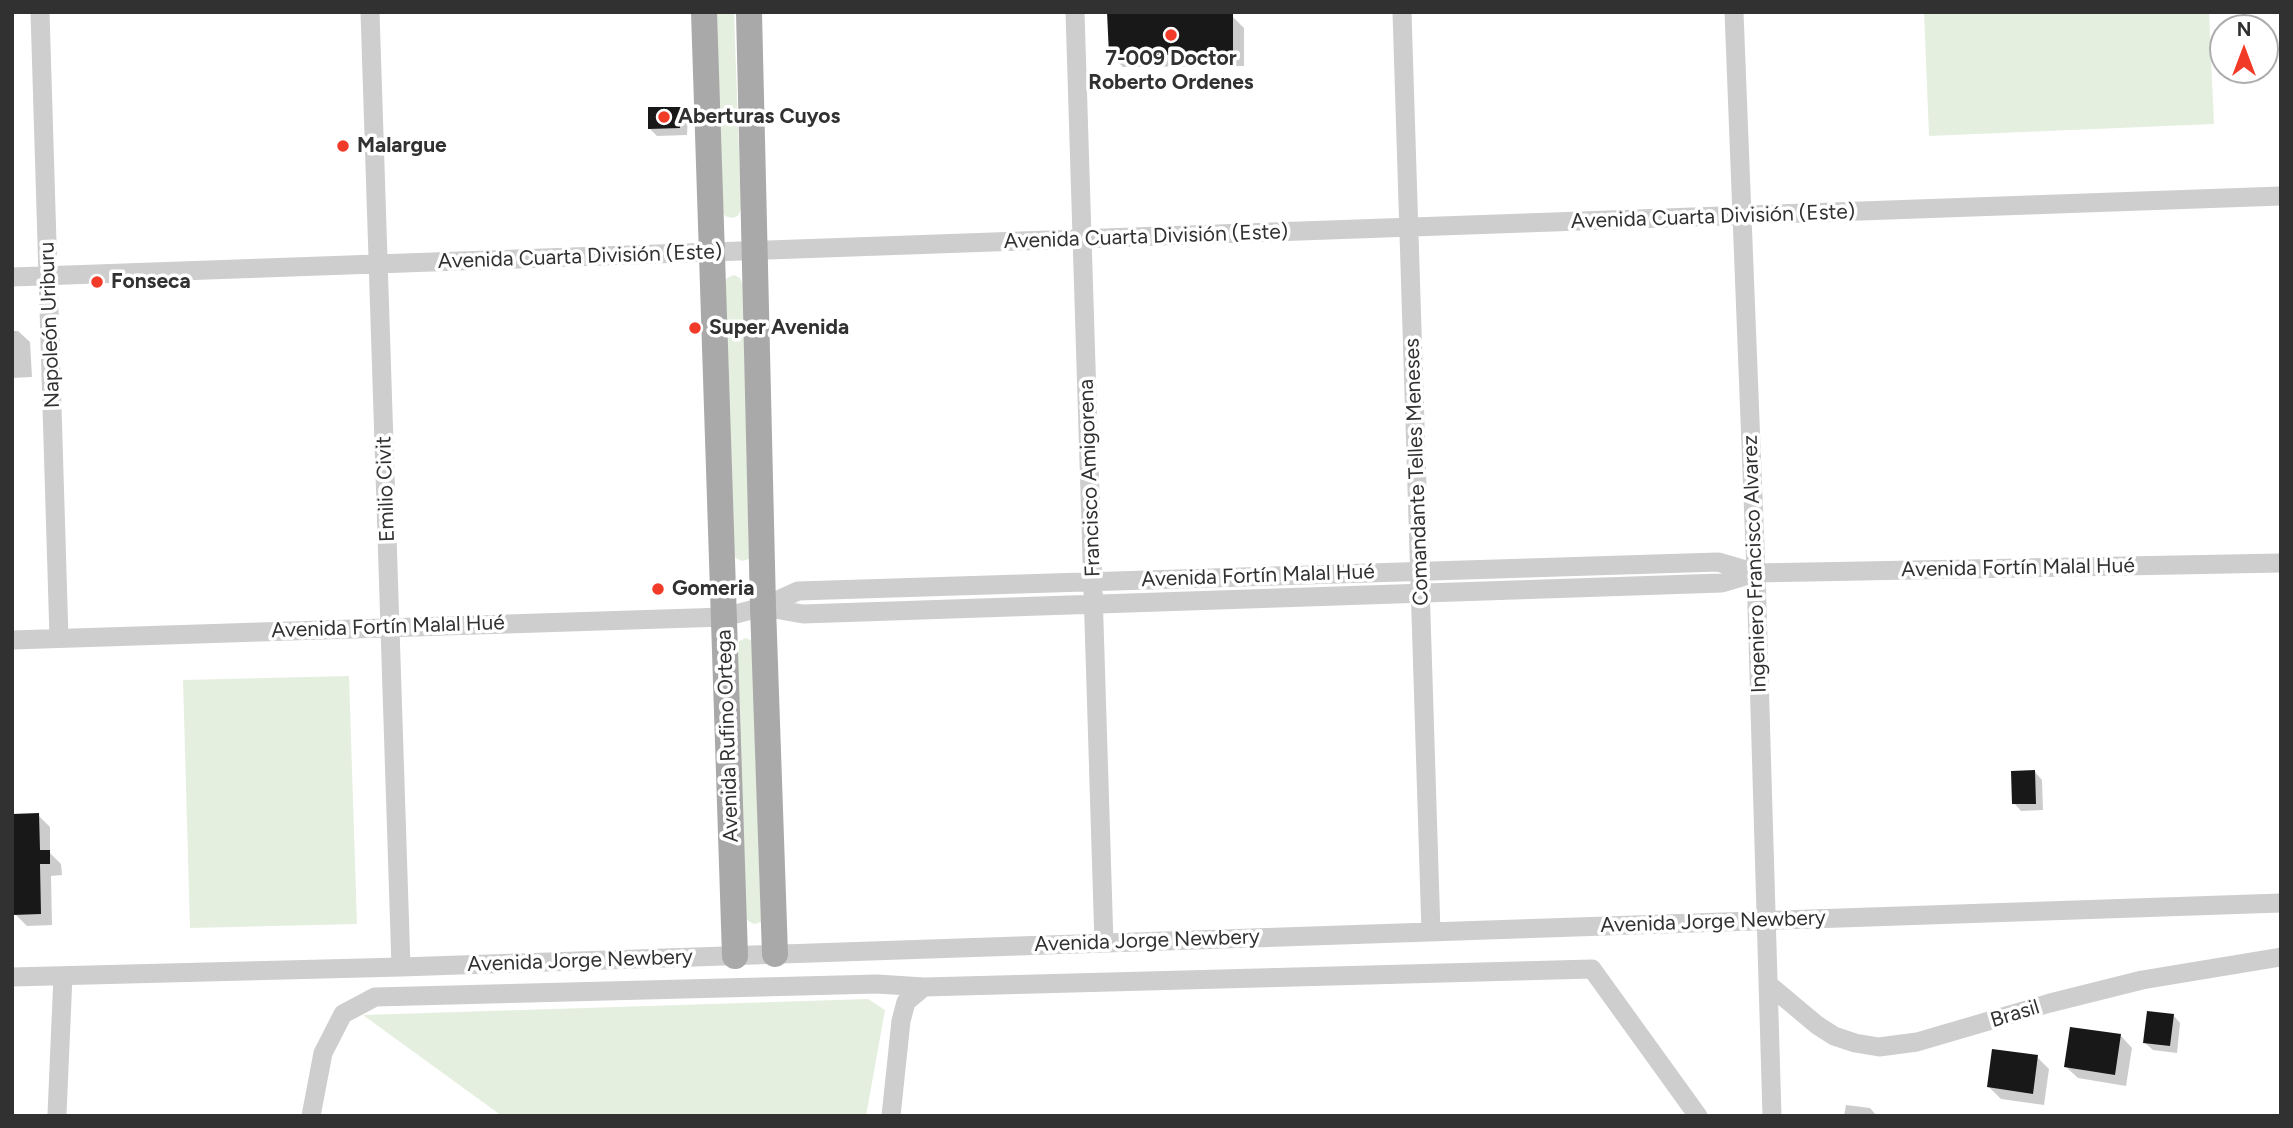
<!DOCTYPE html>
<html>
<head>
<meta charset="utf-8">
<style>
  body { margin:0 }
  #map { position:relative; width:2293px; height:1128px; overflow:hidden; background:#fff; font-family:Figtree,sans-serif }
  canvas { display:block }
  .frame { position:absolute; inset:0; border:14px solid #313131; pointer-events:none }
  .north { position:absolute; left:2209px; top:14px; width:70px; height:70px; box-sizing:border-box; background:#fff; border:2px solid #adadad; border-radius:50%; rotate:0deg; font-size:19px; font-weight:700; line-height:28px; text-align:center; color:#313131 }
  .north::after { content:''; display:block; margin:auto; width:24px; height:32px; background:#f23a29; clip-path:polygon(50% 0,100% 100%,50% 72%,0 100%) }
</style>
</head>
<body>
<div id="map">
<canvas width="2293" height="1128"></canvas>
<div class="frame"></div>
<div class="north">N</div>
</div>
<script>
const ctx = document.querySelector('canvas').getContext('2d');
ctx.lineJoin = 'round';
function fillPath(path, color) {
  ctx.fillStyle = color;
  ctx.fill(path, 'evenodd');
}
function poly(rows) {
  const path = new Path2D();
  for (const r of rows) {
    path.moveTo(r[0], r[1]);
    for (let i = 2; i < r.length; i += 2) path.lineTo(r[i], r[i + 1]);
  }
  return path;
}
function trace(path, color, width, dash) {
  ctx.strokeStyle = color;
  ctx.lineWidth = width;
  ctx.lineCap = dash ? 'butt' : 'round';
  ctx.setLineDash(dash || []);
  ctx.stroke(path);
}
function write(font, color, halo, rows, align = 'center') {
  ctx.font = font + ' Figtree,sans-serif';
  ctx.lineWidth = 7;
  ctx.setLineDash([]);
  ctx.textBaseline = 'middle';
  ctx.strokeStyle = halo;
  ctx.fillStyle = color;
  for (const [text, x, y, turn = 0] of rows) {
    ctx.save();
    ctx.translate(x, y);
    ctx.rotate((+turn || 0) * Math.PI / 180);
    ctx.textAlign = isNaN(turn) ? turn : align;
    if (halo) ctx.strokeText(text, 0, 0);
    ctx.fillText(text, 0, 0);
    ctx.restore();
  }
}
fillPath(poly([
  [716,12,734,12,741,209,738,216,732,218,725,216,722,209],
  [1924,12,2209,12,2214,124,1929,136],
  [734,275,740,278,743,285,749,559,742,561,736,558,733,552,724,285,727,278],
  [746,638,752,641,761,922,754,924,748,921,745,915,736,647,739,641],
  [349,676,357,924,190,928,183,680],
  [868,999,885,1010,866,1116,502,1116,363,1015]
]), '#e5efdf');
fillPath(poly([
  [1109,12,1232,16,1244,28,1244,66,1123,67,1111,55],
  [680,108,688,116,687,135,657,136,649,128],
  [12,331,18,331,30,342,32,377,12,378],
  [2035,772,2042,780,2043,810,2021,811,2014,803],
  [38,815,50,827,50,853,61,864,62,875,51,876,52,925,27,926,15,914],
  [2173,1015,2180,1023,2177,1053,2153,1050,2145,1043],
  [2121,1036,2132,1048,2126,1086,2078,1078,2066,1067],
  [2037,1057,2049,1069,2044,1105,2001,1099,1989,1087],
  [1846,1105,1870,1108,1877,1116,1844,1116]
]), '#0003');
fillPath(poly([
  [1107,12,1233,14,1233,55,1109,55],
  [648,107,681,107,680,128,648,129],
  [2035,770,2036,804,2012,804,2011,771],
  [39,813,40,850,50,850,50,864,40,864,41,914,13,915,12,814],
  [2147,1011,2174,1014,2170,1046,2143,1043],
  [2070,1027,2121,1034,2115,1075,2064,1067],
  [1992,1049,2038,1055,2033,1094,1987,1087]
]), '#181818');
trace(poly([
  [40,12,59,638],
  [370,12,401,967],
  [1075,12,1104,943],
  [1402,12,1431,932],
  [1734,12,1756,573,1772,1116],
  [12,277,2281,196],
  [1756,573,1722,583,803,614,763,607,798,591,1718,562,1756,573,2281,563],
  [12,640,724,617,763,607],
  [12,977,401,967,2281,903],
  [1768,984,1817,1025,1834,1036,1855,1043,1879,1047,1917,1042,2050,1003,2142,980,2281,957],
  [57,1114,63,976],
  [311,1116,323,1053,343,1014,375,997,877,984,924,987],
  [891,1116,901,1021,906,1002,924,987,1592,969,1698,1116]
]), '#cecece', 19);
trace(poly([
  [704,12,735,956],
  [749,12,763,607,775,954]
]), '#a9a9a9', 26);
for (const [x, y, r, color] of [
  [1171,35,7,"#f23a29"],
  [664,117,7,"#f23a29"],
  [343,146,7,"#f23a29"],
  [97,282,7,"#f23a29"],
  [695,328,7,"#f23a29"],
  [658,589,7,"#f23a29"]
]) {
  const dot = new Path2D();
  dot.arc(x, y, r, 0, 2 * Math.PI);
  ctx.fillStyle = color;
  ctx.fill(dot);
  trace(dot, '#fff', 2.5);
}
write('bold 21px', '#313131', '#fff', [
  ["7-009 Doctor",1171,59,"center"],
  ["Roberto Ordenes",1171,83,"center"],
  ["Aberturas Cuyos",678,117],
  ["Malargue",357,146],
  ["Fonseca",111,282],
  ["Super Avenida",709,328],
  ["Gomeria",672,589]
], 'left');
write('21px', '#313131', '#fff', [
  ["Avenida Cuarta División (Este)",1713,217,-2],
  ["Avenida Cuarta División (Este)",1146,237,-2],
  ["Avenida Cuarta División (Este)",580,257,-2],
  ["Napoleón Uriburu",50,325,-92],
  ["Comandante Telles Meneses",1417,472,-92],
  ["Francisco Amigorena",1090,478,-92],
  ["Emilio Civit",386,489,-92],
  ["Ingeniero Francisco Alvarez",1755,564,-92],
  ["Avenida Fortín Malal Hué",2018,568,-1],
  ["Avenida Fortín Malal Hué",1258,576,-2],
  ["Avenida Fortín Malal Hué",388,627,-2],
  ["Avenida Rufino Ortega",728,736,-92],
  ["Avenida Jorge Newbery",1713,922,-2],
  ["Avenida Jorge Newbery",1147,941,-2],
  ["Avenida Jorge Newbery",580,961,-2],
  ["Brasil",2015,1014,-17]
]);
</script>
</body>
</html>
